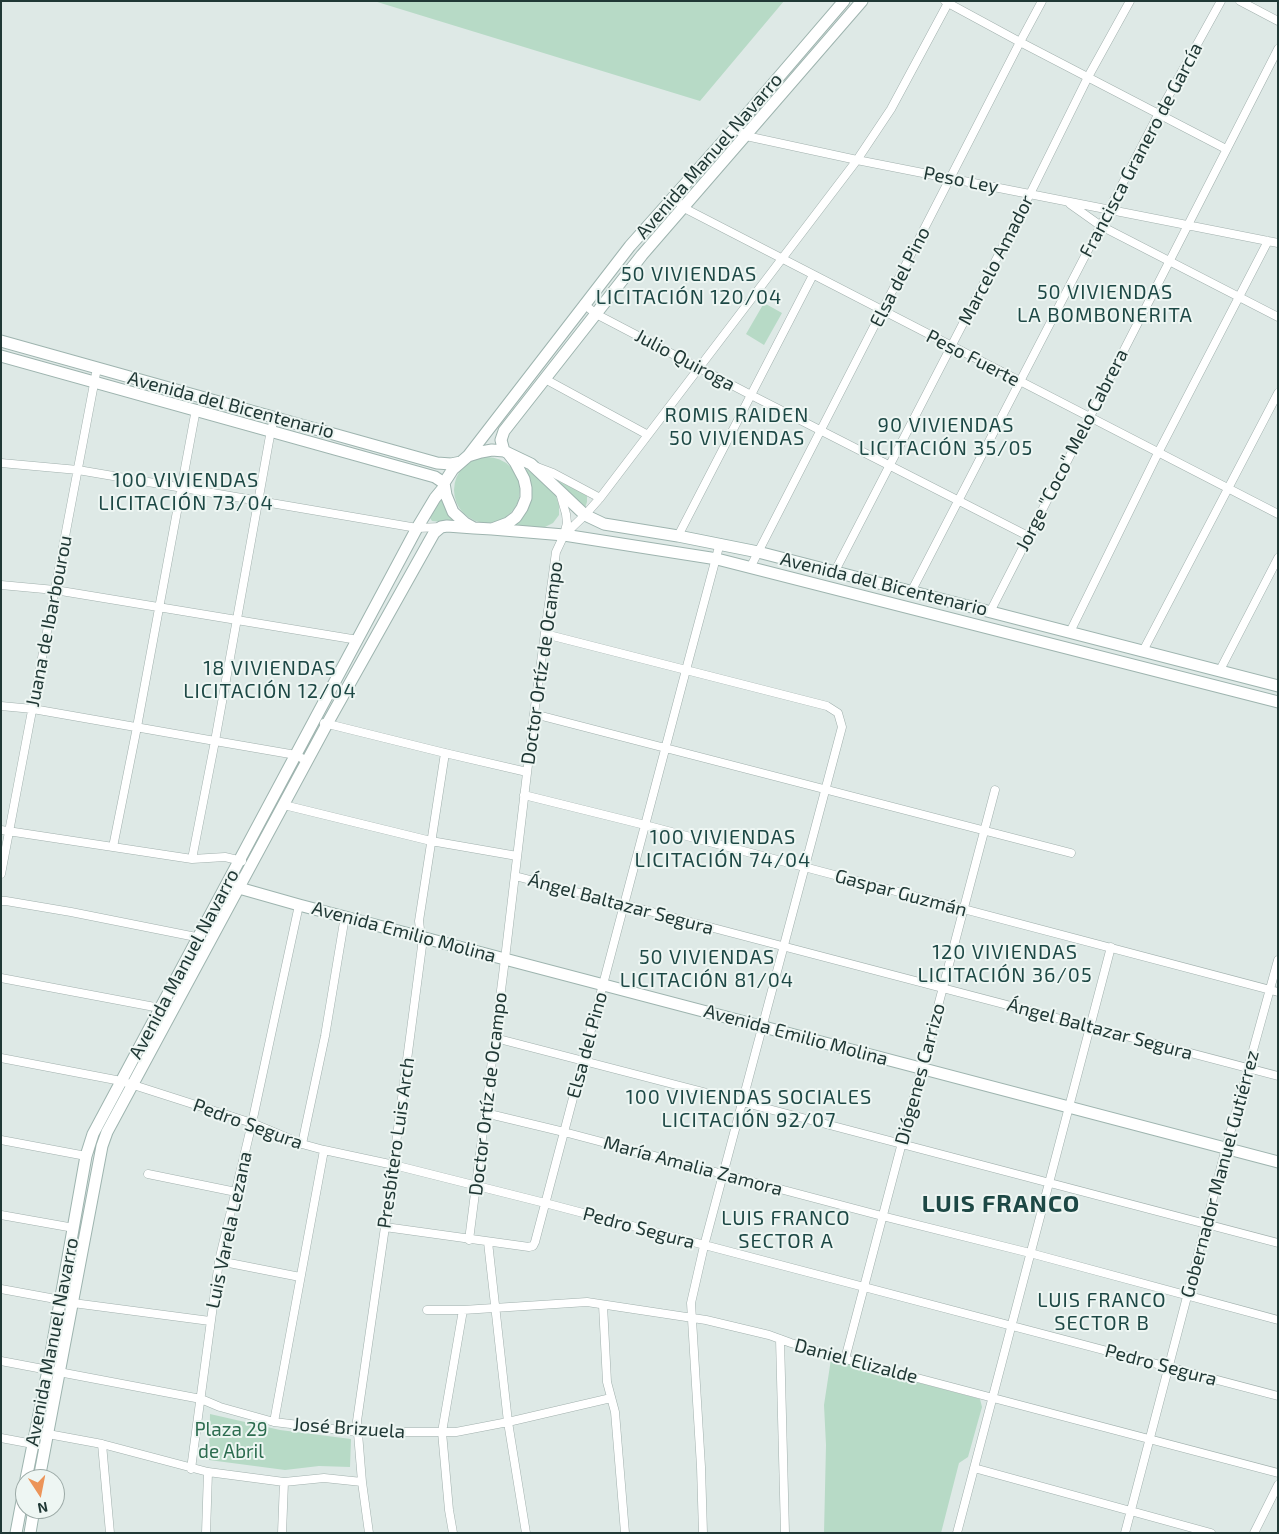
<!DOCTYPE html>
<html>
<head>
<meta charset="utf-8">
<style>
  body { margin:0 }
  #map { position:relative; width:1279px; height:1534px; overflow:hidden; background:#dee9e6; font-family:"Exo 2",sans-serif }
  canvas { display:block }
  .frame { position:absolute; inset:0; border:2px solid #203835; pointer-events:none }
  .north { position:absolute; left:15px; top:1469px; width:50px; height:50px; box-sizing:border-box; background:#eef6f3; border:1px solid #9caaa7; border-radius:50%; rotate:169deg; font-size:14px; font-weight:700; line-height:20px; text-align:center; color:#203835 }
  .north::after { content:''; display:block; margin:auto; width:18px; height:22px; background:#ec9459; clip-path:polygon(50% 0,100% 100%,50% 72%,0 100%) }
</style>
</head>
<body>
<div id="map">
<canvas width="1279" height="1534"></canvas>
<div class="frame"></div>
<div class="north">N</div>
</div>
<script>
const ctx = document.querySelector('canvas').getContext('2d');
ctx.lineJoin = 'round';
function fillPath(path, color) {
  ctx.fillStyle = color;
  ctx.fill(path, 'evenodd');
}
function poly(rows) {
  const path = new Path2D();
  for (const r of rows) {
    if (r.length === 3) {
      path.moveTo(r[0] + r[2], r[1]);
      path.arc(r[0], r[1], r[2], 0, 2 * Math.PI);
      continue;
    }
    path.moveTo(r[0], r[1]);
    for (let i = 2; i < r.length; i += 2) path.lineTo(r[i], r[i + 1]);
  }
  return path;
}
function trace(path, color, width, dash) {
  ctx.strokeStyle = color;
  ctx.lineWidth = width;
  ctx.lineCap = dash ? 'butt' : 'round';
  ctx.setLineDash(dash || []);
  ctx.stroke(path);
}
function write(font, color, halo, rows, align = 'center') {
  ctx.font = font + ' "Exo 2",sans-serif';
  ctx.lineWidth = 4;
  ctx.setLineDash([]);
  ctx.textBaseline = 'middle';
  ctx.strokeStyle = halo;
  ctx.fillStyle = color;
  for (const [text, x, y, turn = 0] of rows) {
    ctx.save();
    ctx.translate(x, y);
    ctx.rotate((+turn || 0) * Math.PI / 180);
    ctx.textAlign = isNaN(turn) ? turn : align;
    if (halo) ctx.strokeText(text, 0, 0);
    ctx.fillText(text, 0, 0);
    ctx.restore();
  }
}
fillPath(poly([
  [374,1,784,1,700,101],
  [764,303,782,313,764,345,746,334],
  [487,490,33],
  [525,468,545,483,556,496,559,505,559,515,553,523,545,527,534,528,510,527,529,480],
  [554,479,583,493,587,496,587,502,585,508],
  [440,500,443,500,455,520,453,523,432,521,430,518],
  [831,1359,980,1399,982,1407,968,1457,959,1463,941,1533,824,1533,826,1445,824,1405],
  [210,1414,280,1430,351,1439,350,1467,319,1466,285,1470,209,1460]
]), '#b7dac6');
const street = poly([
  [1240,1,1278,21],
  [948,3,1020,42,1226,149],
  [735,128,746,136,857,160,1278,243],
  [673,197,684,208,1278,514],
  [1070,204,1101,226,1278,317],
  [584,304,596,314,751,395,1028,536],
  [545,379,648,435],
  [1,463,78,470,417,528,441,527],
  [537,467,553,473,600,498],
  [560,493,566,514,567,523,564,535],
  [678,536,813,275],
  [751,566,1020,42,1042,1],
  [835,571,1030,194,1088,77,1130,1],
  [1,585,55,590,358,640],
  [911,592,1159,113,1221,1],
  [990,612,1278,49],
  [1070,632,1158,453,1268,241],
  [545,634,827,706,838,713,842,727,704,1246,691,1303,701,1467,703,1533],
  [1143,651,1278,393],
  [1220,670,1278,558],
  [1,706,33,709,215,741,296,755,307,761],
  [534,714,1071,853],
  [324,723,445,753,527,772],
  [524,795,645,825,1278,992],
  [284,805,431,841,517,856],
  [1,830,192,859,225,857,242,861],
  [113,847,137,727,196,409],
  [192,859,215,741,271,430,275,416],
  [1,874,97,368],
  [515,876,1278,1076],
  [1,901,6,901,71,912,201,938],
  [1,978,160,1008],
  [495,1038,742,1102,1278,1243],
  [1,1058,121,1081,252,1123,302,1144,324,1150,394,1165,545,1203,1278,1396],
  [485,1113,564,1132,882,1216,1030,1253,1278,1320],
  [1,1140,86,1156],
  [302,1144,325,1036,345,916],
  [148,1174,236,1192],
  [1,1215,74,1228],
  [385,1227,529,1247,533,1246,535,1242,686,670,720,543],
  [469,1240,505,959,534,714,556,552,564,535,585,515,600,498,857,160,891,109,948,3,945,1],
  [488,1242,508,1422,526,1533],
  [219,1261,300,1277],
  [1,1289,61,1300,73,1303,210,1321],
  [603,1305,607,1382,615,1412,625,1533],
  [427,1310,463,1310,587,1302,706,1320,769,1335,791,1343,845,1359,1278,1473],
  [780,1339,785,1533],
  [845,1359,995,790],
  [1,1361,201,1399,220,1407,274,1422,357,1432,456,1432,508,1422,611,1398],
  [274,1422,324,1150],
  [45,1436,48,1434,102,1444,208,1472,284,1482,324,1478,362,1482],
  [1,1438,33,1444,35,1442],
  [102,1444,110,1533],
  [974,1468,1211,1533],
  [191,1469,219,1261,252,1123,299,905],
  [206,1533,208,1472],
  [282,1533,284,1482],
  [369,1533,362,1482,357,1421,385,1227,422,946,419,921,445,753],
  [453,1533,449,1510,442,1432,463,1310],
  [957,1533,1111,947],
  [1125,1533,1226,1148,1278,960],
  [1254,1533,1278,1485]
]);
const secondary = poly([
  [1,341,437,463,451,464,461,462],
  [1,356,435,477,444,483],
  [492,450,504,451,508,453,515,462,524,479,526,488,526,498,522,508,516,517,508,523,492,529,474,528,465,523,453,512,446,495,444,483,453,469,468,456,481,452,492,450],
  [504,451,501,440,504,431,642,255,862,1],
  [508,453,531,464,585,515,604,524,678,536,758,552,1278,686],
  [468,456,630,246,735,128,844,1],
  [492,529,564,535,717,559,1278,702],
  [228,883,239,888,299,905,1278,1162],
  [26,1479,48,1370,86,1156,93,1134,417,528,435,498,444,487],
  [39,1479,102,1146,107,1132,327,724,434,533,441,527,447,526,474,528],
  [16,1533,25,1485],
  [30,1533,34,1509]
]);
trace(street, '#a1b0ad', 9);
trace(secondary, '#9eb4af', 13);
trace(street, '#fff', 8);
trace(secondary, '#fff', 11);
write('19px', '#203835', '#eef6f3', [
  ["Francisca Granero de García",1141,150,-62],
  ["Avenida Manuel Navarro",709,156,-49],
  ["Peso Ley",961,180,11],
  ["Marcelo Amador",996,260,-63],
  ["Elsa del Pino",900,277,-63],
  ["Peso Fuerte",973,358,27],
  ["Julio Quiroga",685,360,28],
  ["Avenida del Bicentenario",231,405,15],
  ["Jorge \"Coco\" Melo Cabrera",1072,450,-63],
  ["Avenida del Bicentenario",884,584,14],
  ["Juana de Ibarbourou",49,621,-79],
  ["Doctor Ortíz de Ocampo",542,663,-82],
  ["Gaspar Guzmán",901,893,15],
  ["Ángel Baltazar Segura",621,904,15],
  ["Avenida Emilio Molina",404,932,15],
  ["Avenida Manuel Navarro",184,964,-62],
  ["Ángel Baltazar Segura",1100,1029,15],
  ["Avenida Emilio Molina",796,1035,15],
  ["Elsa del Pino",587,1045,-75],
  ["Diógenes Carrizo",920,1074,-75],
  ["Doctor Ortíz de Ocampo",488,1094,-83],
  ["Pedro Segura",248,1124,20],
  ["Presbítero Luis Arch",396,1143,-82],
  ["María Amalia Zamora",693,1166,15],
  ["Gobernador Manuel Gutiérrez",1220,1174,-75],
  ["Pedro Segura",639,1228,15],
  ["Luis Varela Lezana",229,1230,-78],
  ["Avenida Manuel Navarro",52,1342,-79],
  ["Daniel Elizalde",856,1361,15],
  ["Pedro Segura",1161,1365,15],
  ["José Brizuela",349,1428,4]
]);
write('19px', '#2c6c4f', '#eef6f3', [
  ["Plaza 29",231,1430],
  ["de Abril",231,1452]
]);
ctx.letterSpacing = '1px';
write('20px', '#1d4845', '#eef6f3', [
  ["50 VIVIENDAS",689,274],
  ["LICITACIÓN 120/04",689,297],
  ["50 VIVIENDAS",1105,292],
  ["LA BOMBONERITA",1105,315],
  ["ROMIS RAIDEN",737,415],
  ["50 VIVIENDAS",737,438],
  ["90 VIVIENDAS",946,425],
  ["LICITACIÓN 35/05",946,448],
  ["100 VIVIENDAS",186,480],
  ["LICITACIÓN 73/04",186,503],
  ["18 VIVIENDAS",270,668],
  ["LICITACIÓN 12/04",270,691],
  ["100 VIVIENDAS",723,837],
  ["LICITACIÓN 74/04",723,860],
  ["120 VIVIENDAS",1005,952],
  ["LICITACIÓN 36/05",1005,975],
  ["50 VIVIENDAS",707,957],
  ["LICITACIÓN 81/04",707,980],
  ["100 VIVIENDAS SOCIALES",749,1097],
  ["LICITACIÓN 92/07",749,1120],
  ["LUIS FRANCO",786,1218],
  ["SECTOR A",786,1241],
  ["LUIS FRANCO",1102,1300],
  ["SECTOR B",1102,1323]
]);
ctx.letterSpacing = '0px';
ctx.letterSpacing = '1px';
write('bold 24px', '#1d4845', '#eef6f3', [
  ["LUIS FRANCO",1001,1204]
]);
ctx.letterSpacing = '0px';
</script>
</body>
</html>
